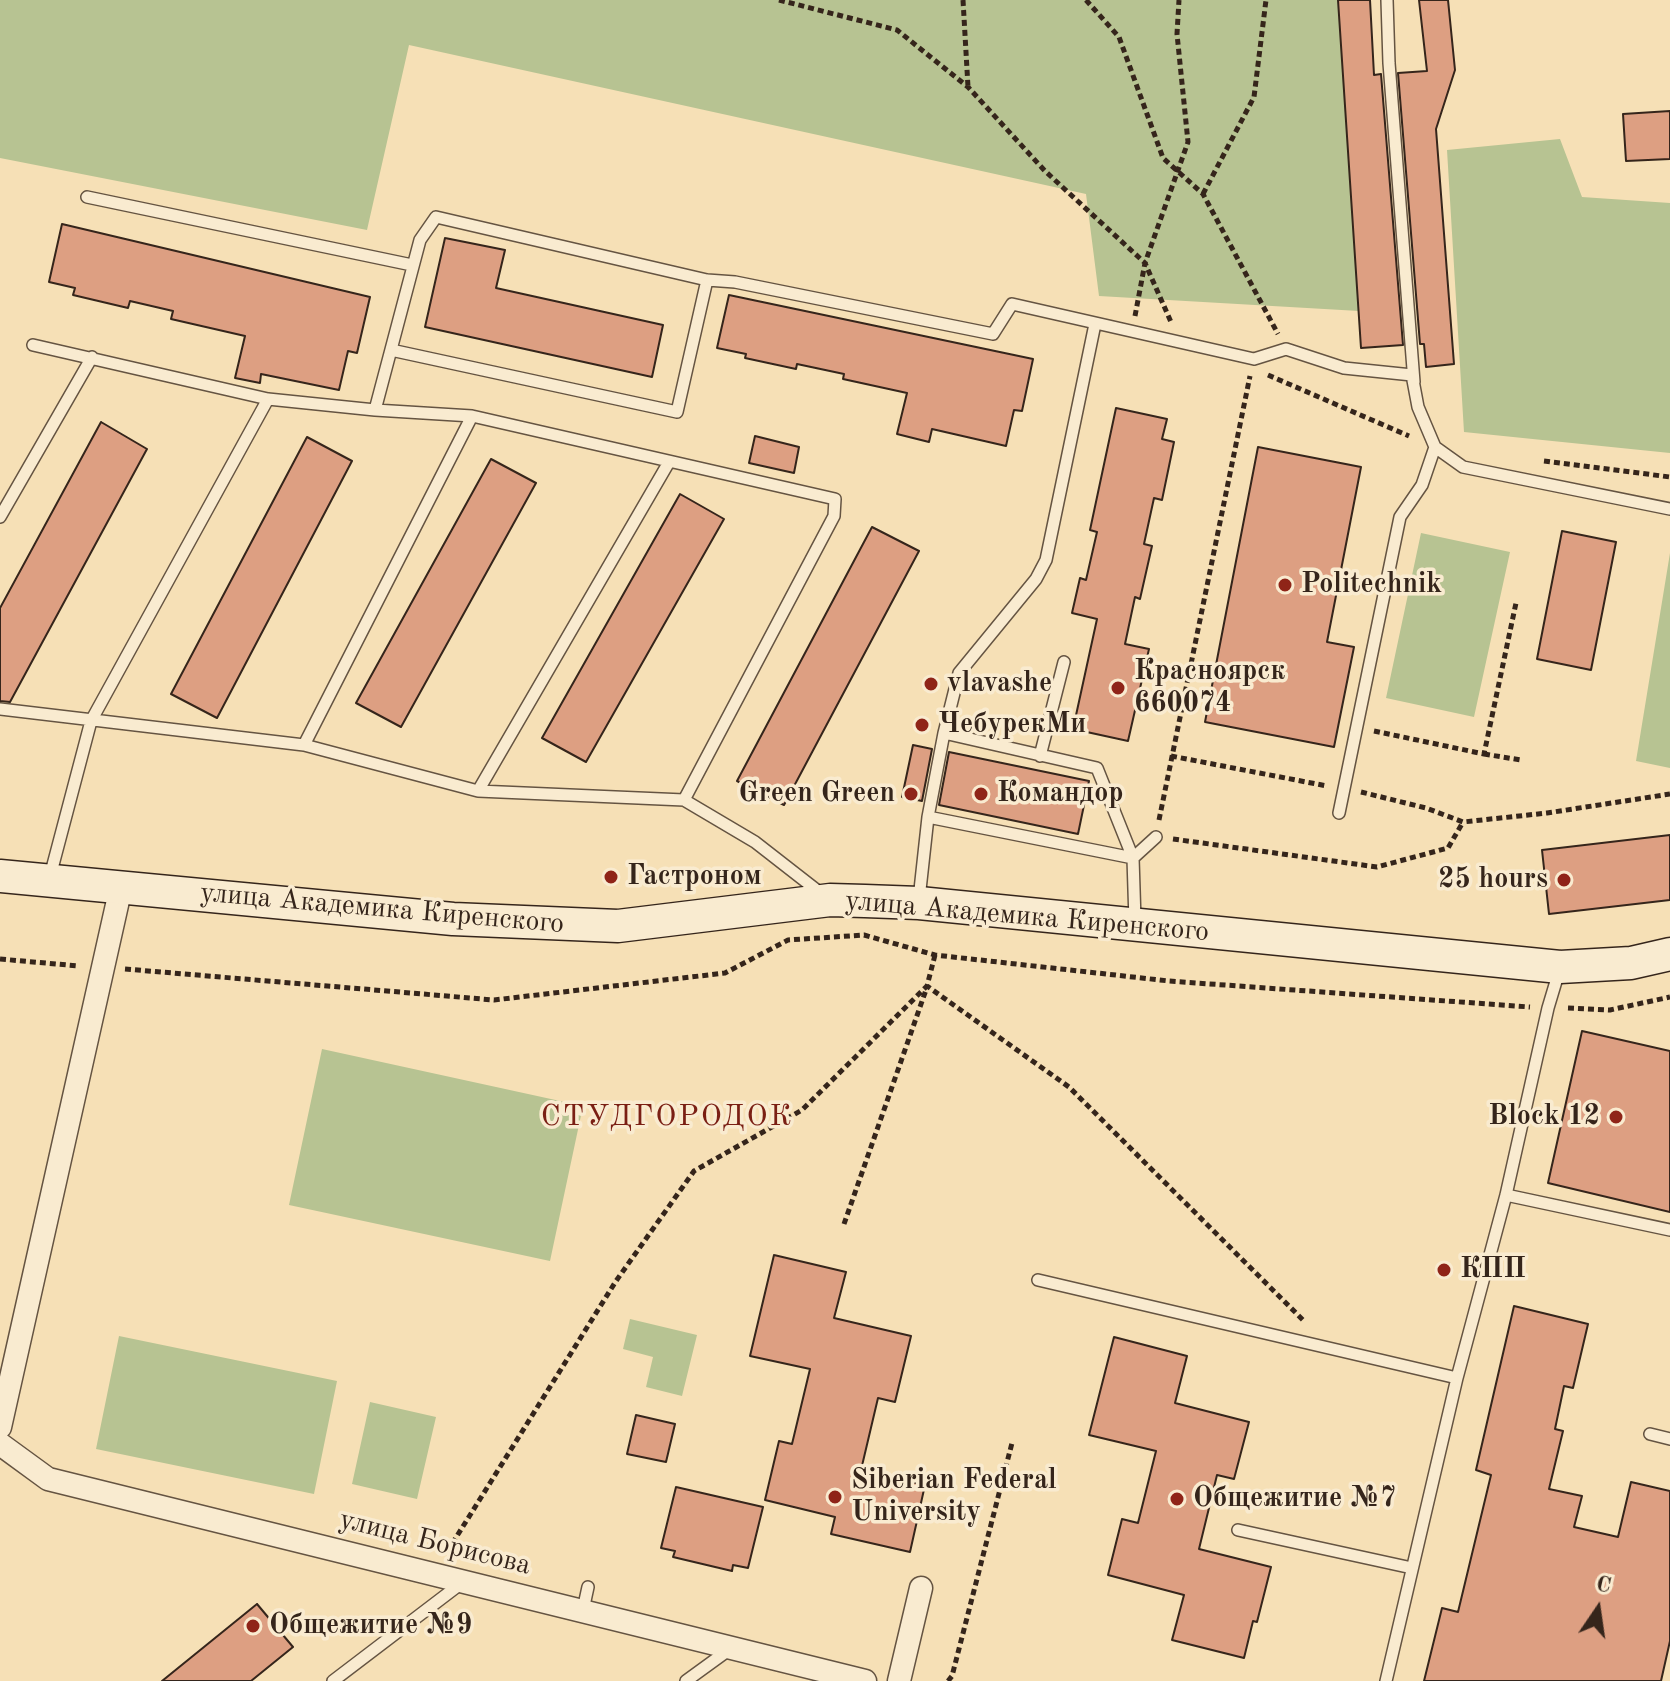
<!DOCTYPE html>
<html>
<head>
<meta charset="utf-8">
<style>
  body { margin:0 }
  #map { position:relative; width:1670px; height:1681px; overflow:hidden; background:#f6e0b6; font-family:"Old Standard TT",serif }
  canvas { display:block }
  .north { position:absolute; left:1558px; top:1569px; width:80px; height:80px; -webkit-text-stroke:6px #f9ebd0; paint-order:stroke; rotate:13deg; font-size:22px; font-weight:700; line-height:32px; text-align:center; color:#35251b }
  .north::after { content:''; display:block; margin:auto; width:28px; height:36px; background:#35251b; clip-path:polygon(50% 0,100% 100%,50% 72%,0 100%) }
</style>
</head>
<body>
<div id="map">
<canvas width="1670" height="1681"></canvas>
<div class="north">С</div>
</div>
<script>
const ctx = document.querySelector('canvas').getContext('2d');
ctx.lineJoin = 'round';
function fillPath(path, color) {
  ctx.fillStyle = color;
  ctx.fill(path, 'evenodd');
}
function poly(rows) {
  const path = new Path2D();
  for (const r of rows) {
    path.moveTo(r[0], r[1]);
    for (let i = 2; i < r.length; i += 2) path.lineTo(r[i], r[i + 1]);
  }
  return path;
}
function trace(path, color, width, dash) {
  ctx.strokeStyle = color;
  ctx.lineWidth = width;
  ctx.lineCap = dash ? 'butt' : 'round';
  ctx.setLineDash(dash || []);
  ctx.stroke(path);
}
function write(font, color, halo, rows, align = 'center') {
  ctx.font = font + ' "Old Standard TT",serif';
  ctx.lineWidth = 7;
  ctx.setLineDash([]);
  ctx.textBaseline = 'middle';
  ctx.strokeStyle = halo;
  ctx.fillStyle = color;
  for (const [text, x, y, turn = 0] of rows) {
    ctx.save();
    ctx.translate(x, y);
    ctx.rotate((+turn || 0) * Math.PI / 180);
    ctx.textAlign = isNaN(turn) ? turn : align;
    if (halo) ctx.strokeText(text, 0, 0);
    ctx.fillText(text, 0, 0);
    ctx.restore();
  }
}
fillPath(poly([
  [0,0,1338,0,1359,311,1099,296,1086,194,409,45,367,230,0,158],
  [1560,139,1582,197,1670,203,1670,453,1464,432,1447,150],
  [1421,533,1510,552,1474,717,1386,698],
  [1670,553,1670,768,1636,761],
  [322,1049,583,1106,550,1261,289,1205],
  [630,1319,697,1335,682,1396,646,1387,653,1357,623,1349],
  [119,1336,337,1381,314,1494,96,1449],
  [370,1402,436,1417,417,1499,352,1484]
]), '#b7c392');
const building = poly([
  [1338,0,1370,0,1374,75,1381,74,1403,345,1361,348,1338,0],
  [1419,0,1448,0,1455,70,1436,129,1454,364,1426,367,1424,344,1420,344,1398,73,1427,71,1419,0],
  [1670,111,1670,159,1626,161,1623,114,1670,111],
  [62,224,370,297,357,353,348,351,339,390,261,374,260,383,235,378,245,336,171,319,173,311,130,301,128,308,73,295,75,288,49,282,62,224],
  [445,238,505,250,496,288,663,325,652,377,425,327,445,238],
  [729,295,1033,359,1022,411,1014,410,1006,446,932,429,929,442,897,434,907,393,843,379,844,374,797,364,796,369,745,358,746,354,717,348,729,295],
  [1116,408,1167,419,1162,439,1174,442,1162,500,1154,498,1144,544,1152,546,1140,599,1135,597,1125,644,1149,649,1128,741,1073,729,1097,619,1072,613,1080,578,1086,580,1097,532,1090,530,1116,408],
  [101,422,147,449,10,702,0,701,0,608,101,422],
  [755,436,799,447,794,473,749,463,755,436],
  [307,437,352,461,217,718,171,694,307,437],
  [1258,447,1361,467,1327,642,1354,647,1334,747,1205,722,1258,447],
  [491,459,536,483,401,727,356,703,491,459],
  [680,494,724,519,586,762,542,738,680,494],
  [872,527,919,551,784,805,737,781,872,527],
  [1562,531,1616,542,1591,670,1537,659,1562,531],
  [913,745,932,749,922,801,902,797,913,745],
  [949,752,1089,781,1078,834,939,805,949,752],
  [1670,835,1670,900,1549,914,1542,850,1670,835],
  [1582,1031,1670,1051,1670,1212,1548,1183,1582,1031],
  [774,1255,846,1272,834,1318,911,1336,895,1402,878,1398,861,1470,925,1485,910,1552,831,1534,835,1517,765,1500,779,1441,792,1444,810,1369,750,1356,774,1255],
  [1514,1306,1588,1324,1573,1388,1564,1386,1555,1429,1563,1431,1549,1489,1582,1496,1574,1527,1618,1537,1631,1482,1670,1491,1670,1641,1661,1681,1424,1681,1442,1608,1458,1612,1491,1475,1476,1470,1514,1306],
  [1114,1337,1187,1356,1175,1403,1249,1422,1234,1479,1217,1475,1199,1549,1271,1567,1257,1622,1253,1621,1244,1658,1172,1640,1184,1595,1108,1575,1122,1519,1138,1523,1156,1451,1089,1435,1114,1337],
  [636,1415,675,1424,666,1462,627,1454,636,1415],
  [676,1487,763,1507,748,1568,733,1565,732,1571,673,1557,675,1551,661,1548,676,1487],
  [257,1604,293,1647,251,1681,162,1681,257,1604]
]);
fillPath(building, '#dd9f82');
trace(building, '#35251b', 2);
const lane = poly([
  [1387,0,1389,63,1414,382],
  [87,197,412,265],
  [33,345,268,399,375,410,472,416,835,499,834,516,684,800],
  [391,350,677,412,707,280],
  [375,410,420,240,436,217,707,280,735,282,993,334,1012,304,1254,359,1286,349,1344,368,1412,375,1418,407,1435,447,1463,467,1670,509],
  [0,517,92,357],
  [0,709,304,745,478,791,684,800,755,842,823,895],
  [944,733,1097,768,1133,858,1135,921],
  [304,745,472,416],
  [1040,756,1064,662],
  [478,791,669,462],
  [1339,813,1400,517,1422,485,1435,447,1432,440],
  [928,817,1133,858],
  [1133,858,1156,837],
  [49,880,91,721,268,399],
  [919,899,928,817,944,733,959,673,1036,579,1046,560,1095,324],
  [1506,1195,1670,1230],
  [1038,1280,1457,1378],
  [1650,1434,1670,1439],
  [1238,1530,1412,1568],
  [583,1610,588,1587],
  [333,1681,463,1582],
  [686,1681,730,1649],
  [1386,1681,1457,1378,1506,1195,1548,1008,1560,968]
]);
const street = poly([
  [0,1427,121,887],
  [0,1444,48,1479,865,1681],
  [899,1681,921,1588]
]);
const secondary = poly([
  [0,876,453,919,618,926,830,900,865,901,919,903,1560,967,1631,963,1670,954]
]);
trace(lane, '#655442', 14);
trace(street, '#655442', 25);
trace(secondary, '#35251b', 35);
trace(poly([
  [779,0,897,30,968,87,1045,171,1145,263,1171,322],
  [963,0,968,87],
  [1086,0,1119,37,1163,158,1203,194,1278,334],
  [1203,194,1254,97,1266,0],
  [1135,316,1145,263,1188,142,1177,34,1179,0],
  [1268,375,1409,436],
  [1544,461,1670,477],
  [1374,731,1484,754,1516,603],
  [1484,754,1521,760],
  [1171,756,1327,786],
  [1361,792,1426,808,1463,822,1547,813,1670,794],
  [1159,820,1250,376],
  [1173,839,1377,867,1448,848,1463,822],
  [935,955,927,986,1069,1087,1305,1322],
  [0,959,79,966],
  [125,969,494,1000,725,973,788,940,864,935,935,955,1169,981,1530,1007],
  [1568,1008,1610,1010,1670,997],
  [844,1224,927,987],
  [447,1552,616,1281,694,1171,802,1110,927,986],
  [948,1681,952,1676,1012,1443]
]), '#35251b', 5, [6, 4]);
trace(lane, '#f9ebd0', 11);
trace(street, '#f9ebd0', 22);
trace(secondary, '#f9ebd0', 32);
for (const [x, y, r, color] of [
  [1285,585,8,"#8f2418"],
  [931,684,8,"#8f2418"],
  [1118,688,8,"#8f2418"],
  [922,725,8,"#8f2418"],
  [911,794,8,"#8f2418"],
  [981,794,8,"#8f2418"],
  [611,877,8,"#8f2418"],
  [1564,880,8,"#8f2418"],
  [1616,1117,8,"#8f2418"],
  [1444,1270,8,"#8f2418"],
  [835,1497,8,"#8f2418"],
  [1177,1499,8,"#8f2418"],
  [253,1626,8,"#8f2418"]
]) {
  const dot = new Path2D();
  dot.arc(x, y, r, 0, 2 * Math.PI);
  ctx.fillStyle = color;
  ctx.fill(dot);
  trace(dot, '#f9ebd0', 3);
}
write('bold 28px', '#35251b', '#f9ebd0', [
  ["Politechnik",1301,585],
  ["Красноярск",1134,672],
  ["660074",1134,704],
  ["vlavashe",947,684],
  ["ЧебурекМи",938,725],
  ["Green Green",895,794,"right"],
  ["Командор",997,794],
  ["Гастроном",627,877],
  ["25 hours",1548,880,"right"],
  ["Block 12",1600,1117,"right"],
  ["КПП",1460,1270],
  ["Siberian Federal",851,1481],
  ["University",851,1513],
  ["Общежитие №7",1193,1499],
  ["Общежитие №9",269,1626]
], 'left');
write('28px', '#35251b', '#f9ebd0', [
  ["улица Академика Киренского",382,909,5],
  ["улица Академика Киренского",1027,917,5],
  ["улица Борисова",435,1543,14]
]);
ctx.letterSpacing = '2px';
write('30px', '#7a1f14', '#f9ebd0', [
  ["СТУДГОРОДОК",667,1117]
]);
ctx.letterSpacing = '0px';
</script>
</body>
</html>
